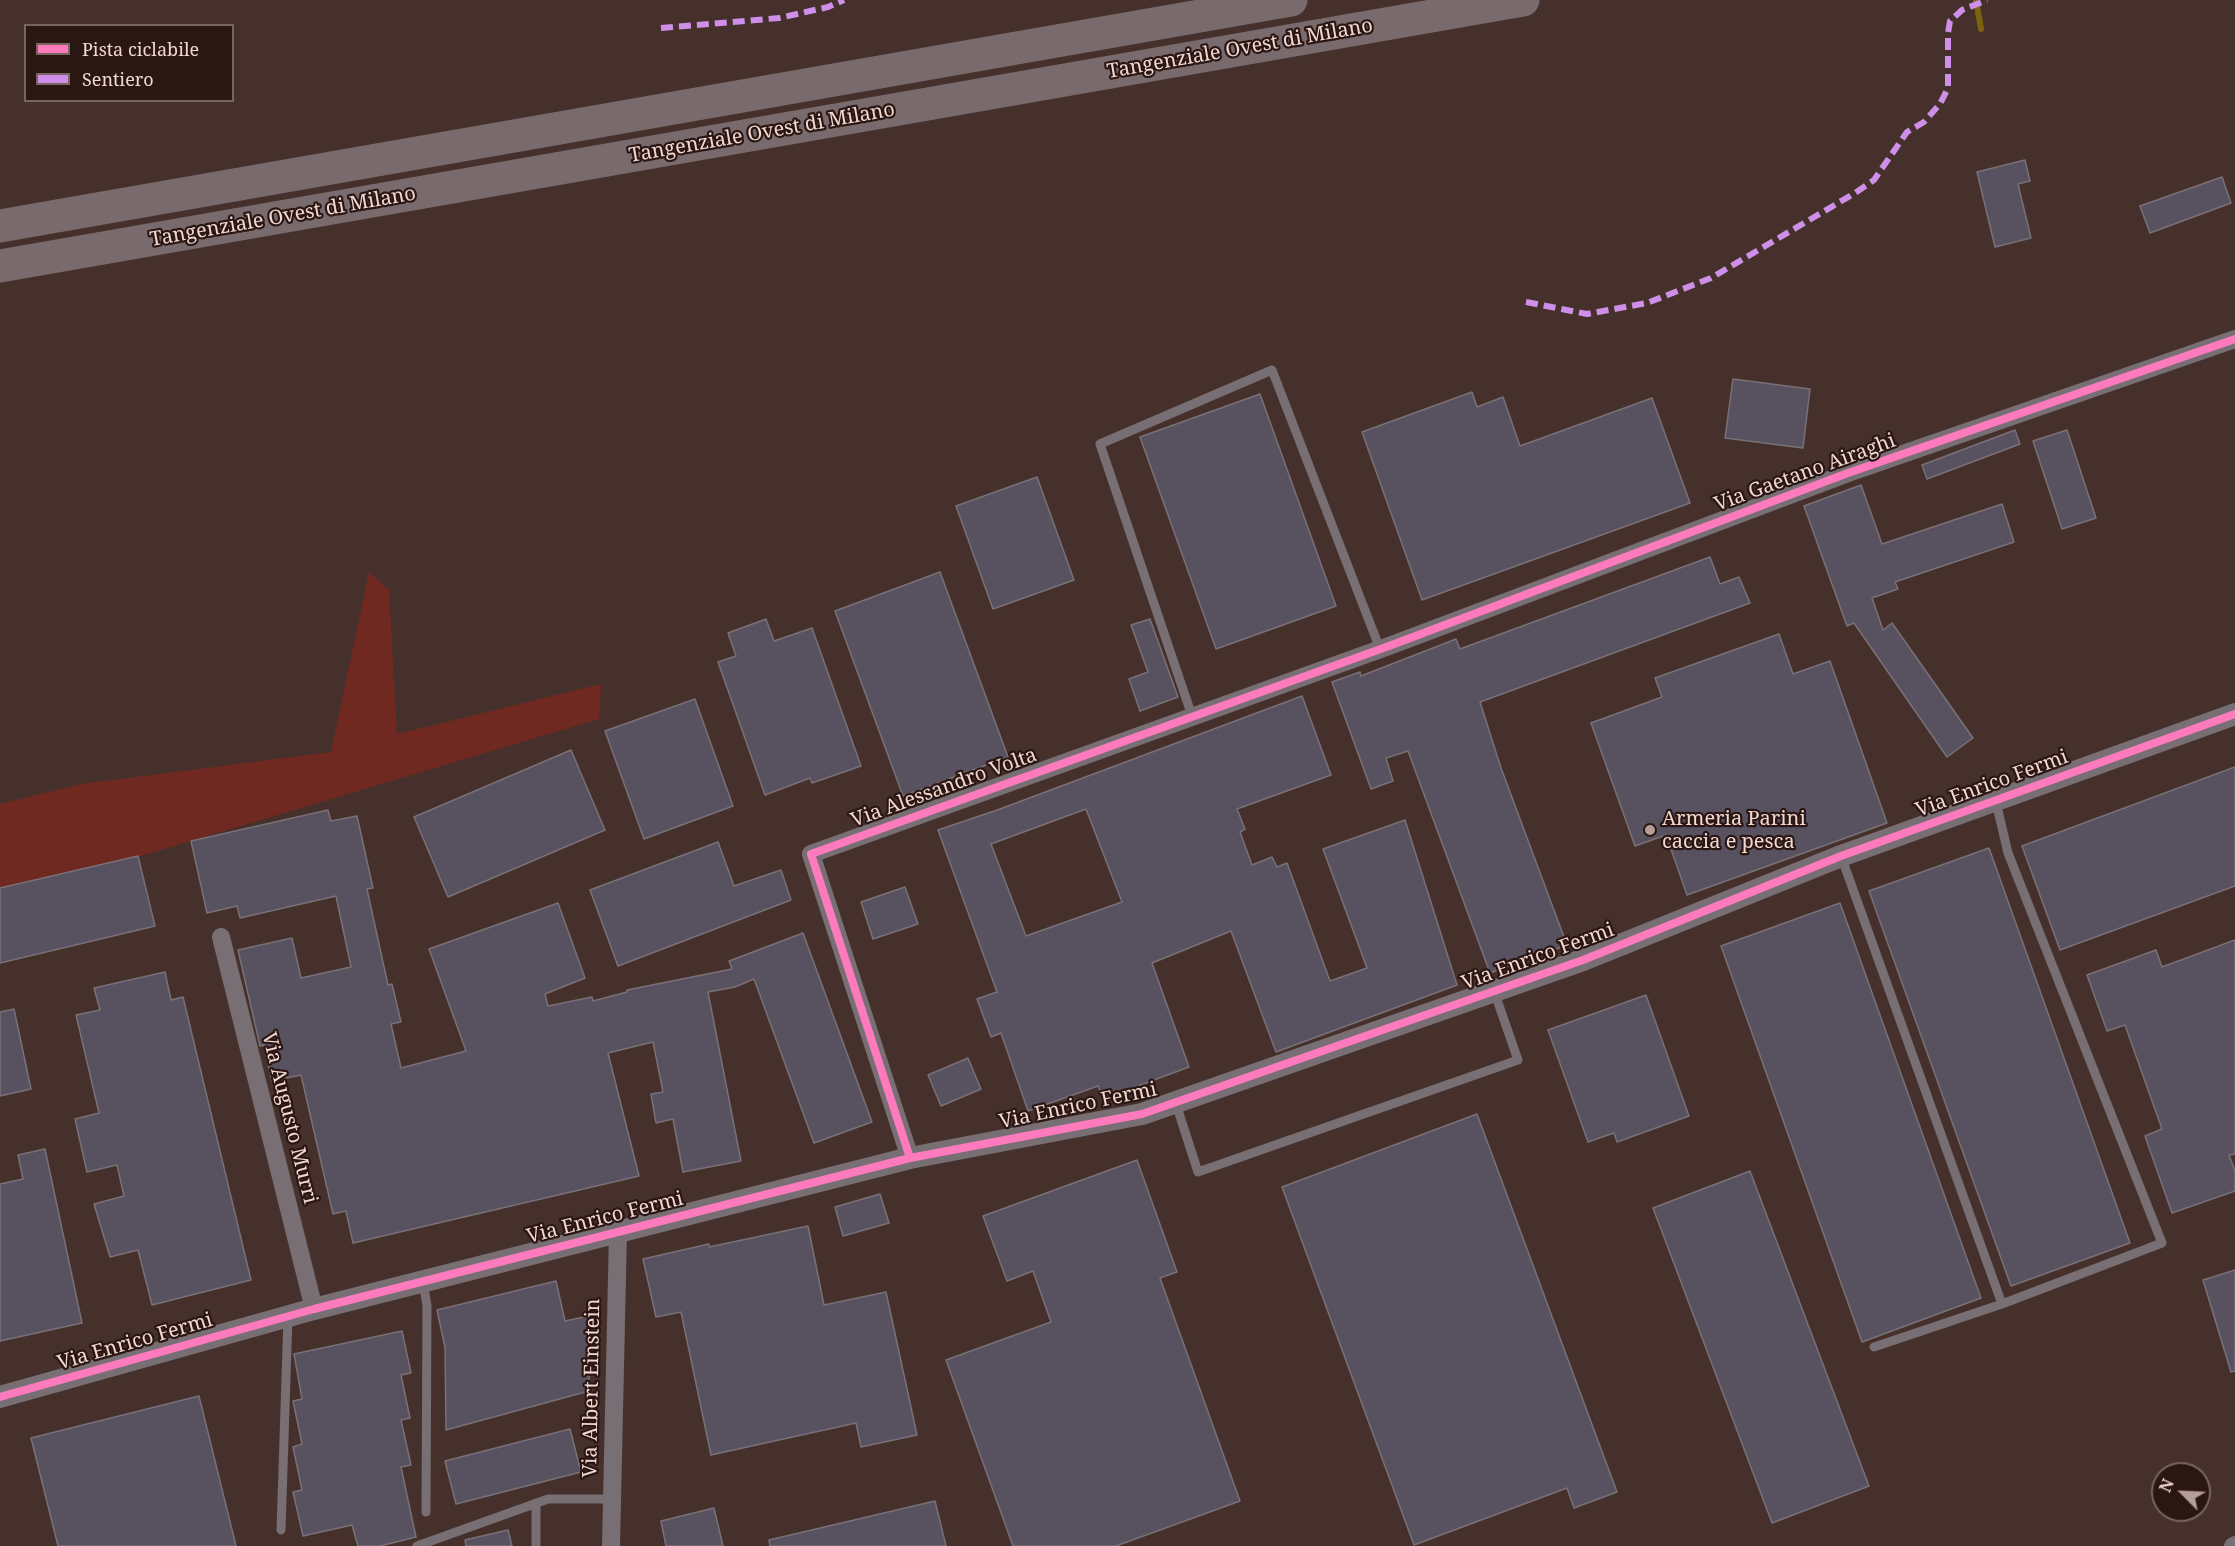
<!DOCTYPE html>
<html>
<head>
<meta charset="utf-8">
<style>
  body { margin:0 }
  #map { position:relative; width:2235px; height:1546px; overflow:hidden; background:#46302c; font-family:"Noto Serif",serif }
  canvas { display:block }
  .legend { position:absolute; left:24px; top:24px; width:210px; height:78px; box-sizing:border-box; background:#2a1714; border:2px solid #7a6460; margin:0; padding:8px 10px; list-style:none; font-size:18px; color:#f3d8d2 }
  .legend li { display:flex; align-items:center; gap:12px; height:30px }
  .legend b { width:30px; border:2px solid #7a6460 }
  .north { position:absolute; left:2151px; top:1462px; width:60px; height:60px; box-sizing:border-box; background:#2a1714; border:2px solid #7a6460; border-radius:50%; rotate:294deg; font-size:16px; font-weight:700; line-height:24px; text-align:center; color:#f3d8d2 }
  .north::after { content:''; display:block; margin:auto; width:21px; height:27px; background:#b69d98; clip-path:polygon(50% 0,100% 100%,50% 72%,0 100%) }
</style>
</head>
<body>
<div id="map">
<canvas width="2235" height="1546"></canvas>
<ul class="legend">
<li><b style="height:8px;background:#fd7abc"></b>Pista ciclabile</li>
<li><b style="height:8px;background:#ce8fe9"></b>Sentiero</li>
</ul>
<div class="north">N</div>
</div>
<script>
const ctx = document.querySelector('canvas').getContext('2d');
ctx.lineJoin = 'round';
function fillPath(path, color) {
  ctx.fillStyle = color;
  ctx.fill(path, 'evenodd');
}
function poly(rows) {
  const path = new Path2D();
  for (const r of rows) {
    path.moveTo(r[0], r[1]);
    for (let i = 2; i < r.length; i += 2) path.lineTo(r[i], r[i + 1]);
  }
  return path;
}
function trace(path, color, width, dash) {
  ctx.strokeStyle = color;
  ctx.lineWidth = width;
  ctx.lineCap = dash ? 'butt' : 'round';
  ctx.setLineDash(dash || []);
  ctx.stroke(path);
}
function write(font, color, halo, rows, align = 'center') {
  ctx.font = font + ' "Noto Serif",serif';
  ctx.lineWidth = 4.5;
  ctx.setLineDash([]);
  ctx.textBaseline = 'middle';
  ctx.strokeStyle = halo;
  ctx.fillStyle = color;
  for (const [text, x, y, turn = 0] of rows) {
    ctx.save();
    ctx.translate(x, y);
    ctx.rotate((+turn || 0) * Math.PI / 180);
    ctx.textAlign = isNaN(turn) ? turn : align;
    if (halo) ctx.strokeText(text, 0, 0);
    ctx.fillText(text, 0, 0);
    ctx.restore();
  }
}
fillPath(poly([
  [369,572,389,590,397,734,601,684,599,719,0,898,0,804,81,784,331,752]
]), '#702920');
trace(poly([
  [1976,0,1981,29]
]), '#7d630f', 6);
const building = poly([
  [2025,160,2030,181,2018,184,2031,238,1995,247,1977,172,2025,160],
  [2222,177,2231,203,2150,233,2140,206,2222,177],
  [1733,379,1810,389,1803,448,1725,438,1733,379],
  [1472,392,1477,407,1503,397,1520,446,1652,398,1690,503,1422,600,1362,432,1472,392],
  [1260,394,1336,606,1216,649,1140,437,1260,394],
  [2015,430,2020,444,1927,479,1922,465,2015,430],
  [2067,430,2096,518,2062,529,2033,441,2067,430],
  [1037,477,1074,580,993,609,956,506,1037,477],
  [1861,485,1882,544,2002,504,2014,542,1895,582,1898,589,1872,598,1883,630,1892,623,1973,738,1947,757,1854,623,1847,626,1804,506,1861,485],
  [1710,557,1720,584,1739,577,1750,603,1480,702,1501,768,1567,945,1490,973,1408,751,1386,758,1393,781,1371,789,1332,682,1360,672,1361,676,1456,639,1460,649,1710,557],
  [940,572,1008,757,903,796,835,611,940,572],
  [766,619,774,641,812,628,861,766,812,783,810,778,765,795,718,662,736,656,728,633,766,619],
  [1150,619,1178,697,1140,711,1129,679,1148,672,1131,625,1150,619],
  [1779,634,1793,674,1830,661,1887,823,1687,895,1666,835,1635,846,1591,723,1662,697,1655,678,1779,634],
  [1302,696,1331,775,1237,809,1245,829,1240,832,1252,865,1272,857,1277,867,1287,863,1330,981,1367,968,1323,849,1405,820,1457,985,1276,1052,1231,931,1152,963,1189,1067,1103,1099,1098,1086,1028,1111,1001,1033,991,1037,977,999,997,992,938,830,1000,809,1302,696],
  [1086,809,1122,902,1026,936,991,844,1086,809],
  [695,699,733,806,644,839,605,731,695,699],
  [571,750,605,830,448,897,414,817,571,750],
  [2235,767,2235,886,2060,950,2022,846,2235,767],
  [328,810,331,821,357,816,373,888,367,889,388,985,392,984,401,1022,391,1024,401,1068,466,1051,429,949,558,903,585,978,545,994,548,1006,592,997,593,1001,627,992,627,990,732,969,729,961,803,933,872,1122,814,1143,754,979,735,987,708,992,741,1161,683,1172,673,1119,656,1123,651,1094,663,1092,653,1042,608,1053,639,1176,353,1243,346,1211,333,1214,301,1075,272,1081,264,1045,260,1046,238,950,292,938,301,978,351,967,336,896,240,918,237,906,207,913,191,841,328,810],
  [718,842,734,886,781,870,791,900,618,966,590,890,718,842],
  [1989,848,2130,1243,2011,1286,1869,891,1989,848],
  [138,856,155,926,0,963,0,888,138,856],
  [905,887,918,924,873,939,861,902,905,887],
  [1840,903,1981,1298,1862,1342,1721,946,1840,903],
  [2235,940,2235,1154,2229,1155,2235,1171,2235,1191,2172,1213,2145,1136,2162,1129,2125,1025,2107,1031,2087,975,2156,950,2162,967,2235,940],
  [165,972,171,1000,183,997,251,1280,152,1305,138,1250,110,1257,94,1204,124,1196,117,1165,87,1172,75,1119,99,1113,76,1015,100,1010,94,988,165,972],
  [1646,995,1689,1116,1617,1142,1614,1133,1588,1142,1548,1030,1646,995],
  [14,1009,31,1089,0,1096,0,1012,14,1009],
  [968,1058,981,1089,941,1106,928,1075,968,1058],
  [1477,1114,1617,1492,1574,1508,1567,1488,1414,1545,1282,1187,1477,1114],
  [45,1149,82,1323,0,1341,0,1184,23,1179,18,1155,45,1149],
  [1137,1160,1177,1272,1160,1278,1240,1501,1116,1546,1013,1546,946,1360,1051,1322,1033,1271,1007,1281,983,1216,1137,1160],
  [1750,1171,1869,1486,1772,1523,1653,1208,1750,1171],
  [880,1194,889,1223,843,1236,835,1207,880,1194],
  [808,1226,824,1305,886,1292,917,1435,861,1447,856,1423,711,1455,681,1312,656,1317,643,1259,709,1244,709,1247,808,1226],
  [2235,1270,2235,1371,2231,1372,2203,1280,2235,1270],
  [556,1281,565,1321,589,1316,589,1391,446,1430,445,1347,437,1310,556,1281],
  [402,1331,411,1373,401,1375,410,1418,401,1420,411,1465,401,1467,416,1537,380,1546,358,1546,352,1525,303,1536,293,1492,302,1490,293,1447,302,1444,293,1401,302,1399,294,1354,402,1331],
  [199,1396,236,1546,58,1546,31,1438,199,1396],
  [570,1429,581,1472,456,1504,445,1461,570,1429],
  [935,1501,946,1546,770,1546,769,1540,935,1501],
  [714,1508,723,1546,666,1546,661,1521,714,1508],
  [508,1530,512,1546,466,1546,465,1540,508,1530]
]);
fillPath(building, '#585260');
trace(building, '#797177', 1.5);
trace(poly([
  [1192,716,1100,444,1272,370,1380,649],
  [1841,856,2002,1304,2162,1243,2008,853,1996,802],
  [1176,1104,1198,1172,1518,1060,1494,991],
  [423,1281,427,1306,426,1512],
  [1874,1347,2002,1304],
  [281,1530,288,1317],
  [417,1546,548,1499,612,1499],
  [536,1546,536,1503]
]), '#776f73', 9);
trace(poly([
  [221,937,314,1309],
  [910,1158,811,854,1389,646,1848,473,2235,339],
  [611,1546,618,1232],
  [2233,1546,2235,1545]
]), '#776f73', 18);
trace(poly([
  [0,1397,314,1309,910,1158,1142,1114,1583,960,1841,856,2235,714]
]), '#776f73', 22);
trace(poly([
  [0,226,1291,0],
  [0,266,1523,0]
]), '#796b6d', 33);
trace(poly([
  [661,28,779,18,828,7,844,0],
  [1526,302,1587,314,1647,303,1711,278,1855,193,1874,180,1907,132,1924,122,1940,104,1948,88,1948,33,1950,21,1962,10,1987,0]
]), '#ce8fe9', 6, [12, 6]);
trace(poly([
  [910,1158,811,854,1389,646,1848,473,2235,339],
  [0,1397,314,1309,910,1158,1142,1114,1583,960,1841,856,2235,714]
]), '#fd7abc', 8);
for (const [x, y, r, color] of [
  [1650,830,6,"#b69d98"]
]) {
  const dot = new Path2D();
  dot.arc(x, y, r, 0, 2 * Math.PI);
  ctx.fillStyle = color;
  ctx.fill(dot);
  trace(dot, '#2a1714', 2);
}
write('20px', '#f3d8d2', '#2a1714', [
  ["Tangenziale Ovest di Milano",1240,49,-10],
  ["Tangenziale Ovest di Milano",762,133,-10],
  ["Tangenziale Ovest di Milano",283,217,-10],
  ["Via Gaetano Airaghi",1805,473,-20],
  ["Via Enrico Fermi",1992,784,-20],
  ["Via Alessandro Volta",944,788,-20],
  ["Via Enrico Fermi",1538,957,-20],
  ["Via Enrico Fermi",1078,1106,-12],
  ["Via Augusto Murri",289,1118,76],
  ["Via Enrico Fermi",605,1218,-14],
  ["Via Enrico Fermi",135,1342,-16],
  ["Via Albert Einstein",592,1388,-89]
]);
write('20px', '#f3d8d2', '#2a1714', [
  ["Armeria Parini",1662,819],
  ["caccia e pesca",1662,842]
], 'left');
</script>
</body>
</html>
